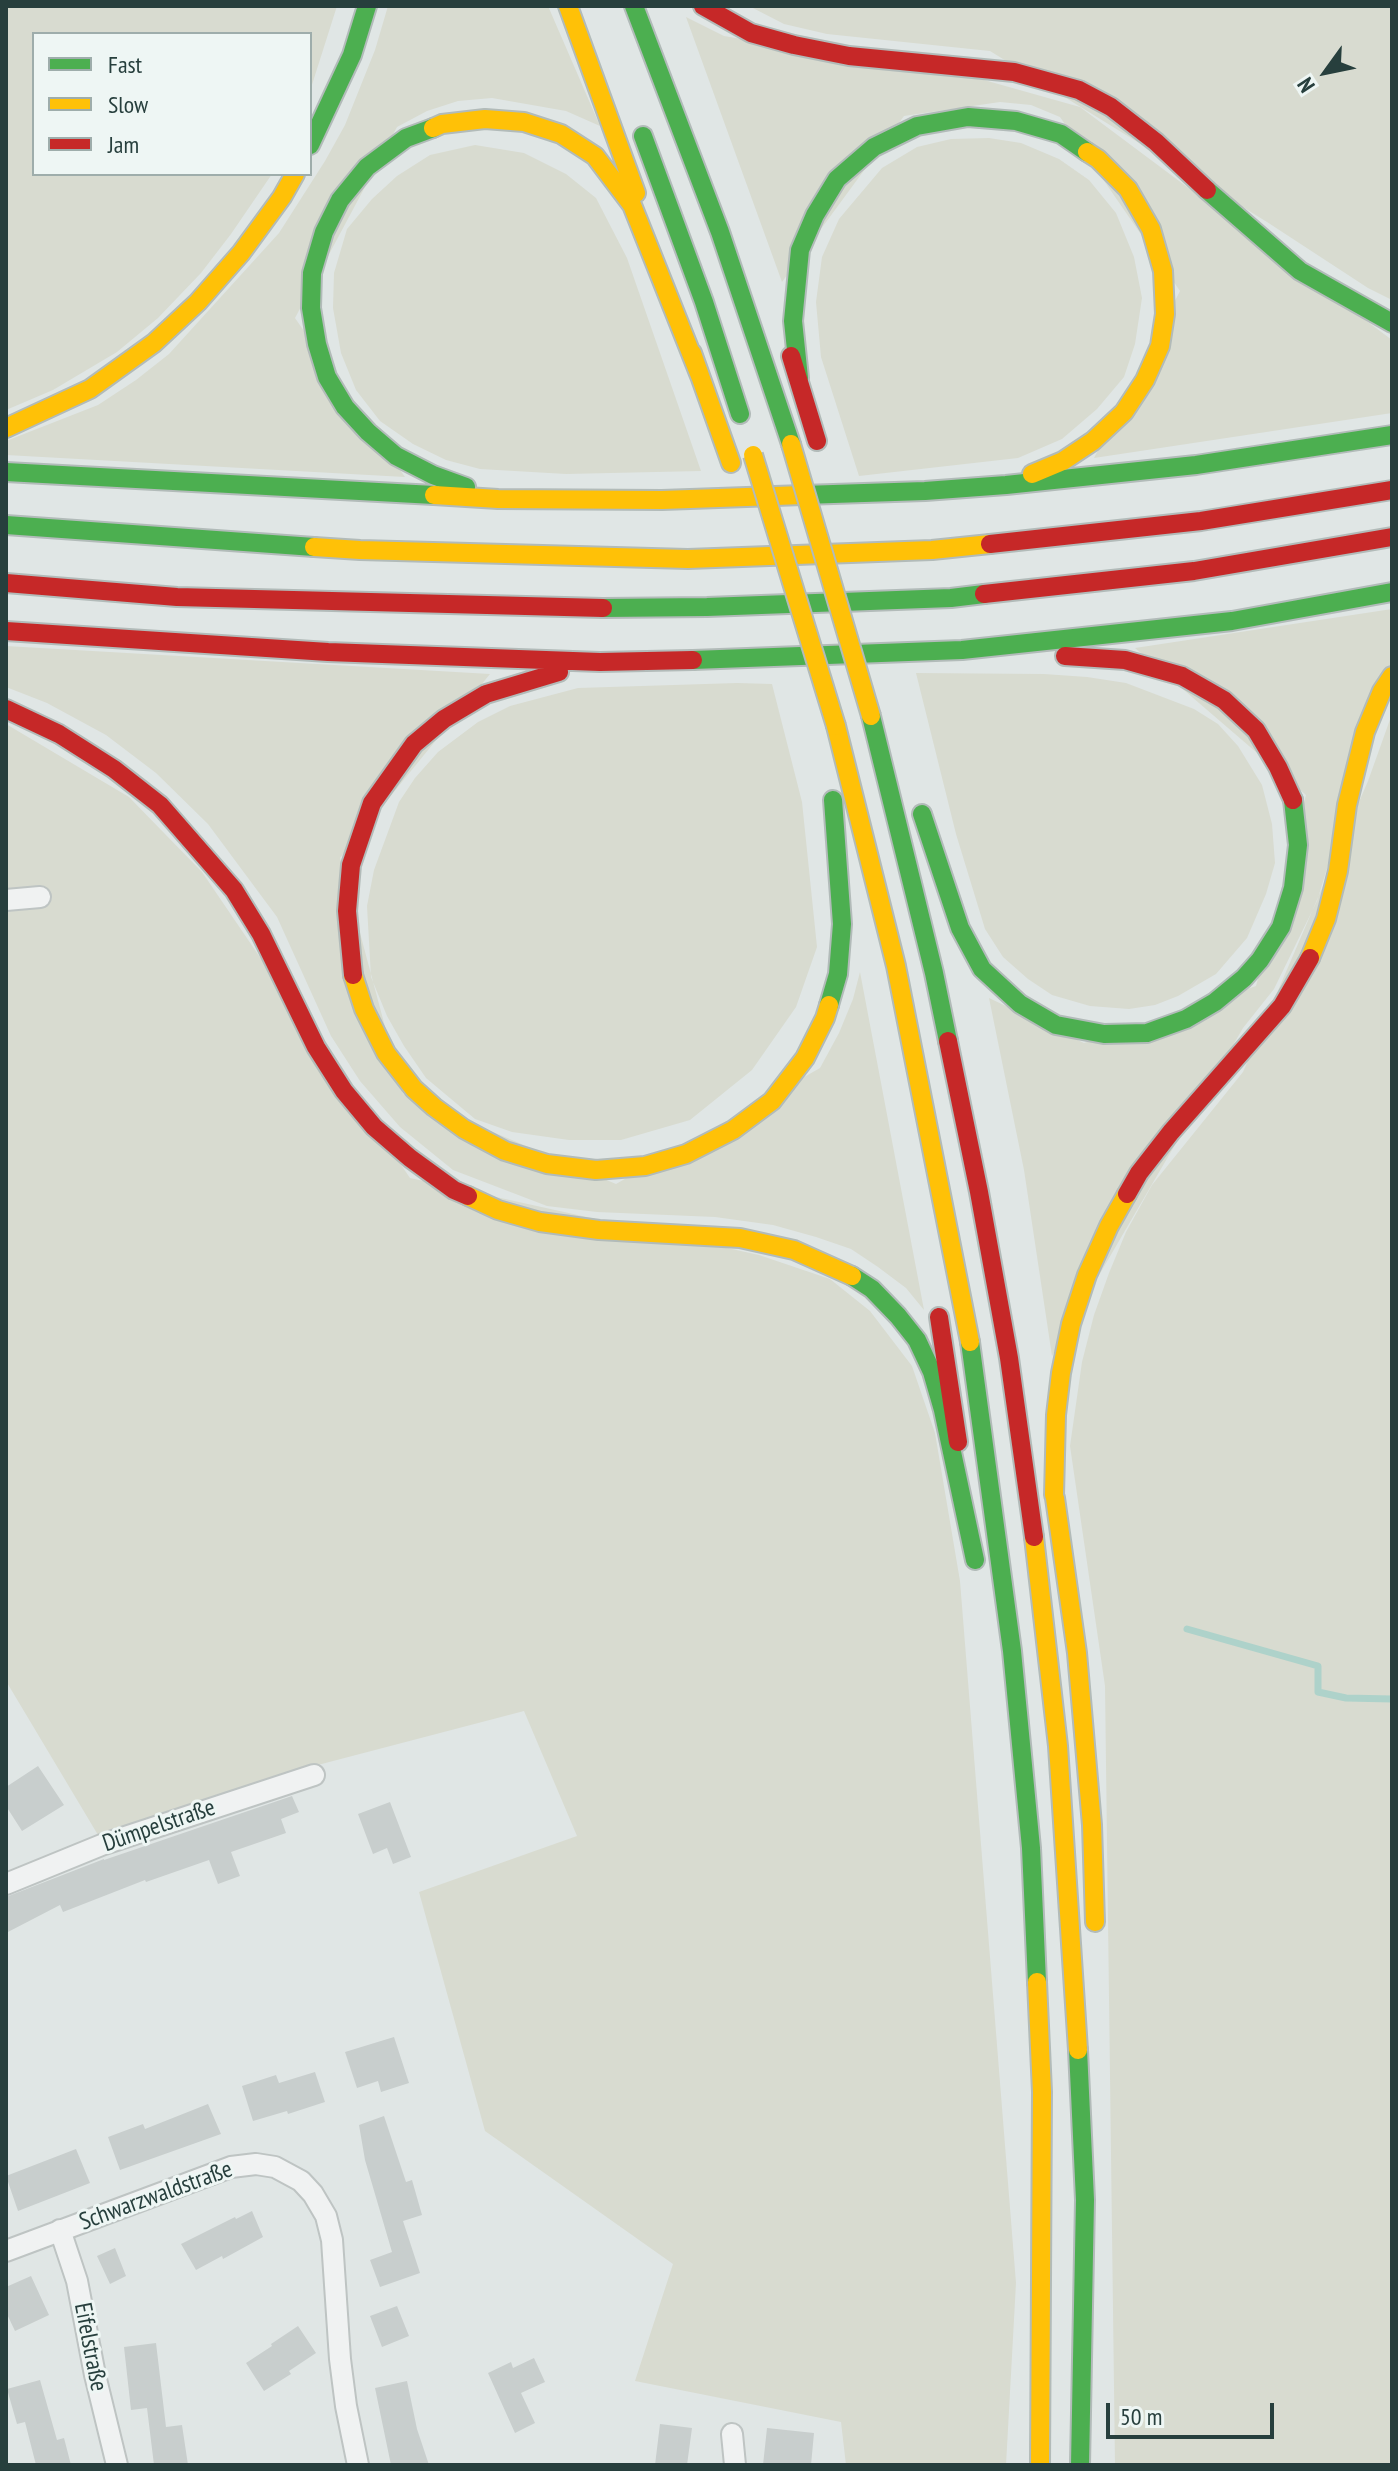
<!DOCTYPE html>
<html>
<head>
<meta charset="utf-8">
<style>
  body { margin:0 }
  #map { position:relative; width:1398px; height:2471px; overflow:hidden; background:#e0e6e5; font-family:"PT Sans Narrow",sans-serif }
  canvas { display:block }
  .frame { position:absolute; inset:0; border:8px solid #273f3d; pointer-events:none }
  .legend { position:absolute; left:32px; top:32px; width:280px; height:144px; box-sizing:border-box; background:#eef6f4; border:2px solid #9eadab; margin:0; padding:10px 14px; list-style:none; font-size:24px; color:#273f3d }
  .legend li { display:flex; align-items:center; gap:16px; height:40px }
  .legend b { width:40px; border:2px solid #9eadab }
  .north { position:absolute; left:1286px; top:32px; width:80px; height:80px; -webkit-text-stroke:6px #eef6f4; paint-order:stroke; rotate:237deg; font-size:22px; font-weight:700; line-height:32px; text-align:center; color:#273f3d }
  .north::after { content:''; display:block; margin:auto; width:28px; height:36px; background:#273f3d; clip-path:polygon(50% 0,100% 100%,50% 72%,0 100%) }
  .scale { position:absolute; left:1106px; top:2403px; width:168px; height:36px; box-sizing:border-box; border:4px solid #273f3d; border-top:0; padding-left:10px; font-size:24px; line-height:28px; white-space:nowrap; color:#273f3d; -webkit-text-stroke:6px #eef6f4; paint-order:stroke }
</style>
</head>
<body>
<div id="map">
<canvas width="1398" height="2471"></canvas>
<div class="frame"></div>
<ul class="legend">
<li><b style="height:10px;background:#4caf50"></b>Fast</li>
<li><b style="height:10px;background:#ffc107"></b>Slow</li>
<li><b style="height:10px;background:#c62828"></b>Jam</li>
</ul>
<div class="north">N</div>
<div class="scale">50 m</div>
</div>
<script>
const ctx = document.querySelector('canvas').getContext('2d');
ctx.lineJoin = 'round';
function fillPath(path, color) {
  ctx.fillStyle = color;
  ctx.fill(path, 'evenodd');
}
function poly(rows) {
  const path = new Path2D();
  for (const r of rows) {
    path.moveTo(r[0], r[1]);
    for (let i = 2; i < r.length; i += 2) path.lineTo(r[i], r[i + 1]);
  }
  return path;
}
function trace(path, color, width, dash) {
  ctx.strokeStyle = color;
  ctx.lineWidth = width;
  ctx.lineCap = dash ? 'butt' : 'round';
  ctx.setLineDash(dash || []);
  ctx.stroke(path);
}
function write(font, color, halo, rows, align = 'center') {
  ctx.font = font + ' "PT Sans Narrow",sans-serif';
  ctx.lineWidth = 6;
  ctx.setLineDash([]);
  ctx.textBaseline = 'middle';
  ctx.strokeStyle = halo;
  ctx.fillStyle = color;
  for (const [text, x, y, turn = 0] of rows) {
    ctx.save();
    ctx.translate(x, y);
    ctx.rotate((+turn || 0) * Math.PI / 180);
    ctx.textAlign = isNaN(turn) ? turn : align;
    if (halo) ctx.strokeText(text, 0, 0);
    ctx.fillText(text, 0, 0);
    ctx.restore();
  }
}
fillPath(poly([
  [6,6,337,6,310,91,310,34,34,34,34,174,272,174,231,234,201,273,158,318,117,352,53,390,6,410],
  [388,6,548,6,600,126,566,111,492,98,458,101,427,111,397,127,295,318,405,477,6,455,6,441,98,405,136,380,169,354,279,233,325,161,345,125,375,50],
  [749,6,1392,6,1392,300,1368,288,1267,222,990,51,827,34,784,24],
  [686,17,724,36,984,80,1080,107,1392,340,1392,413,1094,458,1180,291,1060,117,1031,105,1000,102,904,116,782,282],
  [989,138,1021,143,1059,159,1089,180,1116,213,1134,257,1142,298,1135,344,1124,377,1097,409,1062,439,1018,458,859,476,821,357,816,302,822,257,839,219,882,168,917,147,951,139],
  [475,145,524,153,566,174,596,198,627,258,701,471,566,474,480,469,446,460,413,444,380,421,356,390,341,353,333,308,334,273,347,229,372,199,397,176,430,155],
  [1392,609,1392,658,1317,901,1274,989,1243,1028,1052,1356,1024,1170,989,998,1084,1043,1256,986,1306,795,1135,648],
  [6,646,490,674,340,858,403,1094,616,1184,820,1068,839,1033,853,999,860,972,924,1310,906,1288,878,1267,851,1249,816,1237,773,1225,715,1217,597,1212,547,1206,453,1170,400,1127,360,1081,331,1036,277,917,208,824,156,773,106,735,47,703,6,687],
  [916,673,1044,674,1087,677,1126,683,1194,709,1218,724,1238,746,1262,785,1272,824,1275,863,1266,894,1247,938,1216,974,1178,996,1155,1005,1129,1009,1090,1006,1052,995,1028,979,1003,957,985,929,956,834],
  [737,683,772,684,802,802,817,947,796,1007,752,1070,690,1120,621,1140,569,1140,512,1132,475,1119,426,1078,404,1046,387,1016,371,977,367,906,374,870,399,802,415,778,438,752,478,722,510,706,578,688],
  [1392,714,1392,2465,1115,2465,1105,1686,1070,1446,1082,1362,1094,1315,1109,1273,1126,1232,1152,1185,1243,1072,1368,781],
  [6,724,129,797,202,872,410,1178,759,1255,830,1279,870,1311,912,1366,935,1433,960,1581,1016,2283,1006,2465,846,2465,841,2422,635,2381,673,2264,485,2131,419,1892,577,1836,524,1711,314,1766,98,1835,6,1681]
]), '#d8dbd0');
trace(poly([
  [1187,1629,1318,1666,1318,1692,1346,1698,1392,1699]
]), '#aed2ca', 7);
fillPath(poly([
  [38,1766,64,1805,22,1831,6,1806,6,1787],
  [292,1796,299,1812,281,1819,286,1833,231,1852,240,1876,218,1884,209,1860,146,1882,145,1880,63,1912,60,1905,6,1933,6,1897,104,1859,104,1860],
  [390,1802,411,1857,393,1864,387,1848,373,1854,358,1814],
  [394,2037,409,2083,381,2092,378,2081,357,2088,345,2052],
  [315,2072,325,2102,288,2114,287,2111,253,2121,242,2086,276,2075,279,2083],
  [208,2104,221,2134,120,2170,108,2137,143,2124,145,2129],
  [384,2116,406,2182,412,2180,422,2215,403,2221,420,2273,380,2287,370,2260,392,2252,365,2160,359,2125],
  [76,2149,90,2183,18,2211,6,2176],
  [252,2211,263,2237,223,2259,222,2256,196,2270,181,2244,235,2217,236,2219],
  [115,2248,126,2276,110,2284,97,2256],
  [31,2276,49,2315,15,2331,6,2312,6,2287],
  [397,2306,409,2336,382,2347,370,2316],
  [298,2326,316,2353,289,2371,291,2374,264,2391,246,2363,272,2346,271,2344],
  [156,2343,166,2427,182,2425,188,2465,154,2465,147,2408,131,2410,124,2347],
  [534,2358,545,2382,521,2393,535,2423,515,2433,488,2373,511,2362,513,2368],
  [40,2380,57,2440,64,2438,71,2465,36,2465,25,2422,17,2424,7,2389],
  [407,2381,417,2429,429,2465,391,2465,375,2388],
  [660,2424,692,2428,687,2465,655,2465],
  [767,2428,814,2433,811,2465,763,2465]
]), '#c8cecd');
const street = poly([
  [6,900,40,897],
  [6,1884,104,1844,314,1775],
  [60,2230,77,2281,95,2375,117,2465],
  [6,2251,231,2167,256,2164,275,2167,301,2181,313,2194,326,2216,332,2240,340,2359,346,2406,358,2465],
  [732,2434,735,2465]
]);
const fast = poly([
  [634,6,720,232,791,444],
  [433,128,406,138,367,167,340,200,324,232,312,273,311,308,317,344,327,377,345,407,368,432,396,456,433,475,466,487],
  [643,136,704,302,740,414],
  [310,145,352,55,367,6],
  [1207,190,1300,271,1392,323],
  [799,378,793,321,800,250,815,215,837,179,874,147,917,126,968,117,1016,121,1061,134,1087,152],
  [6,472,434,495],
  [803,495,925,491,1006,485,1196,465,1392,435],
  [6,525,314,547],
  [603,608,707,607,951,598,984,594],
  [693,660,962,650,1232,621,1392,592],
  [871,716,934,973,948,1041],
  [922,814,960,928,982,969,1020,1004,1056,1025,1104,1034,1147,1033,1186,1019,1215,1002,1244,978,1260,960,1281,927,1293,888,1298,845,1293,800],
  [829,1005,838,974,842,924,833,800],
  [852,1276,872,1289,898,1316,917,1340,932,1372,943,1410,975,1560],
  [970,1342,1012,1651,1031,1848,1037,1982],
  [1078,2050,1085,2200,1080,2465]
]);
const slow = poly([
  [568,6,636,193],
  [433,128,442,124,485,119,524,122,561,134,595,156,632,205,700,376],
  [692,353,731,463],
  [6,428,90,389,154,343,198,302,241,253,282,197,295,174],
  [1032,474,1063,461,1093,441,1124,412,1145,380,1160,346,1165,314,1163,271,1151,229,1128,189,1098,159,1087,152],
  [434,495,498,499,662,500,803,495],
  [314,547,360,550,688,559,932,550,990,544],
  [836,726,896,966,970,1342],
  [1310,958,1326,919,1338,871,1347,805,1365,732,1382,691,1392,676],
  [353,975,364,1009,386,1053,414,1089,434,1107,464,1129,505,1151,547,1164,596,1170,645,1166,686,1154,733,1130,772,1101,805,1058,825,1018,829,1005],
  [468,1196,498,1210,540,1222,599,1230,740,1238,794,1250,852,1276],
  [1054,1495,1056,1415,1061,1373,1071,1324,1087,1275,1109,1226,1127,1194],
  [1055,1498,1077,1653,1092,1825,1095,1922],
  [1034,1537,1058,1746,1078,2050],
  [1037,1982,1042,2092,1040,2465]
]);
const jam = poly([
  [703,6,751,33,794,45,849,56,1014,72,1079,90,1111,107,1156,142,1207,190],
  [791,356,817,441],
  [990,544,1201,521,1392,490],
  [6,583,177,597,603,608],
  [984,594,1194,571,1392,537],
  [6,631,328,652,600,662,693,660],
  [1065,656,1125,660,1182,676,1224,700,1256,730,1278,767,1293,800],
  [6,709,59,734,114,769,160,805,234,890,261,934,316,1047,344,1091,374,1127,410,1158,454,1190,468,1196],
  [353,975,347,911,351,865,372,803,414,744,444,719,486,694,559,672],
  [948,1041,979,1192,1009,1358,1034,1537],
  [1127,1194,1139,1173,1171,1132,1282,1006,1310,958],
  [939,1317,958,1442]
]);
trace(street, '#bec4c3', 24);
trace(fast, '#b2bbb9', 22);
trace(slow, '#b2bbb9', 22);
trace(jam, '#b2bbb9', 22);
trace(street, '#f0f2f2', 20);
trace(fast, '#4caf50', 18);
trace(slow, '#ffc107', 18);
trace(jam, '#c62828', 18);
const slowBridge = poly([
  [791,444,871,716],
  [753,455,836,726]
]);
trace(slowBridge, '#b2bbb9', 22, []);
trace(slowBridge, '#ffc107', 18);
write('24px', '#273f3d', '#eef6f4', [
  ["Dümpelstraße",159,1826,-19],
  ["Schwarzwaldstraße",156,2196,-20],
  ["Eifelstraße",90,2347,79]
]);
</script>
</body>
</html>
